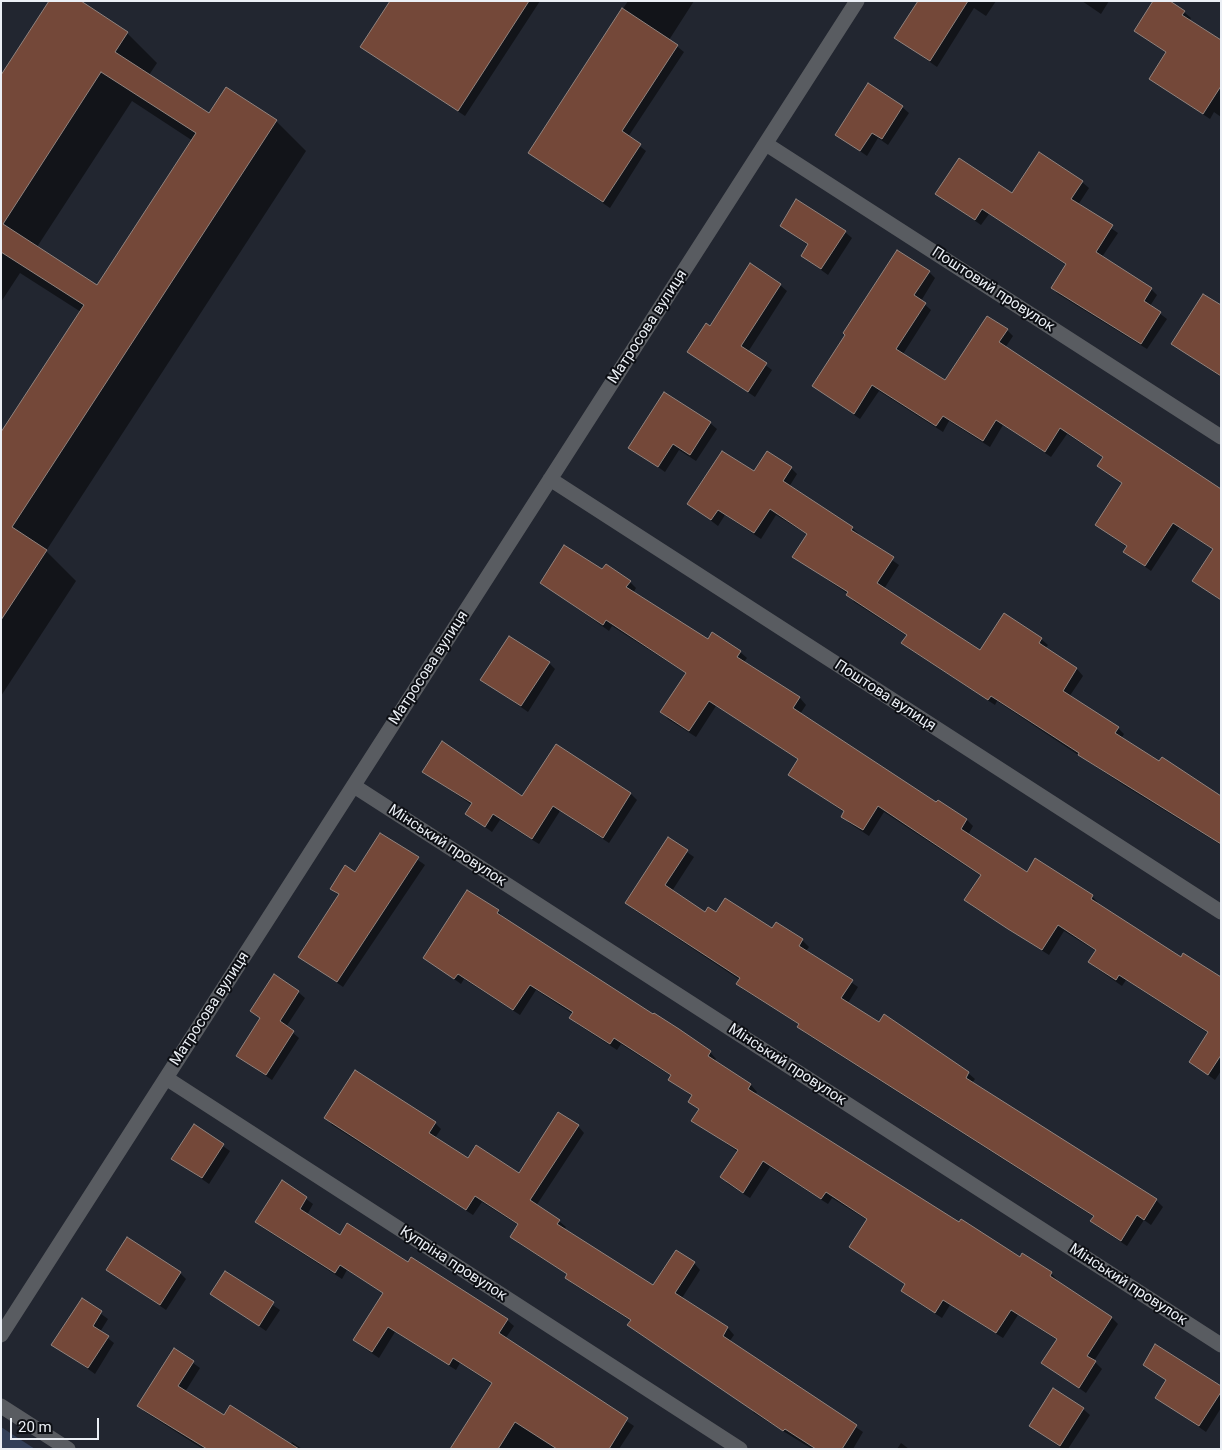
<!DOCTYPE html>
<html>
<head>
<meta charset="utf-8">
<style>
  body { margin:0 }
  #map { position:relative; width:1222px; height:1450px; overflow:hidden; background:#222630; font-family:Roboto,sans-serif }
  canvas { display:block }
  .frame { position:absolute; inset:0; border:2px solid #ebeff5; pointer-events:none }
  .scale { position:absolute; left:10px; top:1418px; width:89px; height:22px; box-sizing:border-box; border:2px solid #ebeff5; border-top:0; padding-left:6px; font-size:15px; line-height:18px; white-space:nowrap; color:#ebeff5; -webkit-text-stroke:4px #0d0f14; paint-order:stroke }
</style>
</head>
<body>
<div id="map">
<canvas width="1222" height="1450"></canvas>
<div class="frame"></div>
<div class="scale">20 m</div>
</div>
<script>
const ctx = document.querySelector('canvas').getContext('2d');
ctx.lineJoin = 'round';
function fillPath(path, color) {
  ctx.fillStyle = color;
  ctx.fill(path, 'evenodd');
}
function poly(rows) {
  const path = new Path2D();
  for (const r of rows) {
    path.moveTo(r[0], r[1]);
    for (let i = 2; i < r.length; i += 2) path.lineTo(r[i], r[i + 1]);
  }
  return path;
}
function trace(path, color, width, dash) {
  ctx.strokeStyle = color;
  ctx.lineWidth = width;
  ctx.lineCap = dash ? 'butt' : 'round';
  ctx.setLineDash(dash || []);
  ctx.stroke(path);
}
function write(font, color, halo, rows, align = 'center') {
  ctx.font = font + ' Roboto,sans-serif';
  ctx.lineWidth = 4;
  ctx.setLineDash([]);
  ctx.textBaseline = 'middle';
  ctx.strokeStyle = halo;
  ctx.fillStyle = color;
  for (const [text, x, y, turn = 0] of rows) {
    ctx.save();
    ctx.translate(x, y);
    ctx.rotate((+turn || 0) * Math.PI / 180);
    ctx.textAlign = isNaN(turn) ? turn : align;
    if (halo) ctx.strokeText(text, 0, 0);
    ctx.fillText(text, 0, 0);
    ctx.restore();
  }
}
fillPath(poly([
  [1,1427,35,1449,1,1449]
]), '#323f57');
fillPath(poly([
  [392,1,540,1,465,116,362,47],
  [628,1,694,1,669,40,684,52,628,137,646,151,610,208,529,153],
  [924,1,996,1,986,16,974,8,937,67,896,38],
  [1082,1,1109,1,1101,14],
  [1184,12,1191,18,1189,21,1221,41,1221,117,1214,112,1210,119,1150,79,1167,53,1135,31],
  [127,33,157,63,149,75,209,114,276,121,306,151,46,551,76,581,1,696,1,434,81,312,20,273,1,302,1,77],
  [132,101,193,141,97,287,37,247],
  [902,107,909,113,888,145,878,138,867,156,837,135],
  [1082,182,1089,188,1078,205,1118,233,1102,257,1151,289,1157,295,1150,306,1167,319,1147,349,1058,294,1052,288,1066,265,989,214,981,225,937,194,1013,194],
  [781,226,845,232,852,238,828,275,802,256,809,246],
  [929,272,935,278,921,301,931,310,903,354,946,382,1007,330,1013,336,1005,348,1221,490,1221,601,1194,581,1214,550,1179,528,1151,571,1125,552,1128,548,1096,525,1122,484,1098,466,1104,458,1067,434,1051,457,1003,425,990,447,949,421,943,432,879,391,860,419,813,386,846,335],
  [780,285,787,291,748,352,772,370,755,397,689,352,710,328],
  [1221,307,1221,377,1172,344],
  [710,423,717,429,696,461,679,450,665,472,630,447],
  [791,468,797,474,789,487,852,528,859,534,858,536,899,565,884,589,981,651,1041,639,1048,645,1045,649,1077,669,1083,676,1069,697,1118,728,1124,734,1121,739,1159,763,1221,797,1221,845,1125,786,997,701,995,705,909,649,903,642,907,636,854,602,848,594,794,557,808,535,776,515,761,539,725,515,718,526,689,504,754,472],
  [630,582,636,588,633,593,708,641,740,652,747,658,744,662,800,698,806,705,800,714,937,804,938,802,967,820,973,826,968,835,1027,873,1092,896,1098,903,1097,904,1181,958,1221,980,1221,1071,1215,1080,1190,1062,1209,1034,1126,980,1122,986,1096,968,1089,962,1096,951,1064,931,1049,955,972,906,966,900,981,876,884,812,869,836,849,823,843,816,845,813,789,774,799,760,716,706,696,737,668,719,662,712,687,674,612,626,609,631,542,583],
  [549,663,555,669,528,712,482,680],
  [556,746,631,794,637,800,609,843,560,811,539,844,500,820,492,832,467,814,472,805,424,772,523,798],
  [381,834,425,865,343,987,300,957,339,896,332,889,355,873],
  [668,839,694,857,672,891,705,914,717,914,772,930,777,924,802,940,809,947,806,951,858,987,848,1003,879,1024,968,1073,975,1079,972,1083,1156,1200,1163,1207,1151,1225,1144,1220,1127,1246,1098,1227,1092,1221,1094,1217,805,1033,800,1025,744,990,738,984,740,980,633,909,627,902],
  [498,911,504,919,710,1052,716,1059,714,1062,751,1085,757,1092,755,1095,960,1224,1051,1273,1057,1280,1056,1282,1112,1318,1118,1324,1094,1361,1102,1369,1086,1393,1043,1363,1057,1340,1018,1315,1003,1338,950,1305,942,1318,909,1297,903,1290,906,1285,850,1247,867,1220,832,1198,828,1204,770,1167,750,1198,728,1184,722,1177,738,1152,693,1120,699,1110,690,1101,693,1097,669,1079,671,1076,621,1044,617,1050,577,1024,571,1017,573,1014,536,990,520,1015,464,979,461,984,425,958],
  [298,992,305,998,286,1027,299,1038,272,1080,237,1056,261,1019,252,1011],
  [326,1118,435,1123,441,1129,435,1138,468,1160,520,1175,578,1126,584,1133,536,1206,559,1221,566,1227,564,1230,653,1287,694,1263,700,1270,682,1298,728,1328,734,1335,729,1342,863,1432,853,1449,812,1449,754,1413,748,1406,635,1331,629,1325,631,1321,573,1284,567,1278,568,1275,518,1243,511,1236,518,1225,482,1202,473,1215,332,1125],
  [194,1126,230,1151,209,1184,173,1159],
  [283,1182,313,1204,307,1215,340,1236,408,1264,507,1320,514,1326,505,1339,634,1426,619,1449,465,1449,493,1385,460,1363,456,1370,395,1332,379,1358,361,1346,355,1340,384,1294,347,1270,342,1279,263,1228,256,1222],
  [108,1270,180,1273,186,1279,166,1310],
  [226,1273,280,1310,266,1331,212,1294],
  [82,1300,108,1319,100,1332,114,1343,95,1374,53,1344],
  [175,1350,200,1368,185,1392,224,1417,290,1445,292,1442,302,1449,203,1449,145,1412,139,1406],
  [1144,1364,1221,1387,1221,1408,1206,1432,1156,1397,1167,1381],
  [1083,1409,1090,1415,1068,1449,1062,1449,1031,1426],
  [901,1443,909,1449,897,1449]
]), '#0007');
const building = poly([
  [49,1,81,1,128,32,115,52,209,113,226,87,277,120,12,527,47,550,1,620,1,432,84,305,1,252,1,75,49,1],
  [101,72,196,133,97,285,3,224,101,72],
  [390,1,529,1,458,111,360,47,390,1],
  [918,1,968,1,930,61,894,38,918,1],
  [1153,1,1170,1,1185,11,1182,15,1221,40,1221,86,1203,114,1149,79,1166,52,1134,31,1153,1],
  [622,8,678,45,622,131,641,144,603,202,528,153,622,8],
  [868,83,903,106,882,139,872,133,860,151,835,135,868,83],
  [1039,152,1083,181,1071,199,1113,225,1096,252,1152,288,1144,301,1161,312,1141,344,1051,288,1066,264,982,209,975,220,935,194,959,158,1012,193,1039,152],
  [796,199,846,231,821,269,801,256,808,244,780,226,796,199],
  [897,250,930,271,914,295,926,303,896,349,945,380,987,316,1008,329,999,342,1221,489,1221,600,1192,581,1213,549,1173,523,1145,566,1123,552,1127,546,1095,525,1122,483,1097,466,1103,457,1060,428,1045,452,996,420,983,441,943,416,936,426,872,385,854,414,812,386,845,335,843,333,897,250],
  [750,263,781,284,741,346,767,363,748,392,687,352,706,323,710,326,750,263],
  [1203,294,1221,305,1221,376,1171,344,1203,294],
  [664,392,711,422,690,455,673,444,658,467,628,448,664,392],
  [722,451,754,471,767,451,792,467,783,481,853,527,851,530,894,557,877,583,980,650,1004,613,1042,638,1039,643,1077,668,1063,691,1119,727,1115,733,1159,761,1162,757,1221,796,1221,844,1078,755,1079,753,991,696,988,700,901,643,907,635,846,595,848,592,792,557,807,534,770,509,754,533,718,510,711,520,687,504,722,451],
  [564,545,602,569,606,564,631,581,626,587,708,639,712,632,741,651,737,657,800,697,793,708,936,802,938,800,967,819,961,829,1027,872,1035,858,1093,895,1091,899,1181,957,1183,953,1221,977,1221,1055,1208,1075,1189,1062,1208,1032,1119,975,1116,980,1088,962,1096,950,1058,925,1042,950,1008,929,964,900,981,875,878,806,863,830,841,817,844,811,788,775,798,759,709,701,689,731,660,712,686,673,606,620,603,625,540,583,564,545],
  [509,636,550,662,521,706,480,680,509,636],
  [442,741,522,796,556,744,631,793,603,838,553,806,532,839,493,814,485,827,465,814,472,803,422,772,442,741],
  [380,833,419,857,337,982,298,957,339,894,330,889,345,865,355,872,380,833],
  [668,837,688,850,665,885,705,912,708,907,716,912,725,898,772,928,776,922,803,939,799,946,853,980,841,998,879,1022,884,1014,969,1072,966,1078,1157,1199,1144,1220,1137,1215,1121,1241,1090,1221,1094,1216,797,1027,799,1024,736,984,740,978,625,903,668,837],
  [467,890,499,910,497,913,653,1014,654,1013,679,1029,711,1051,708,1056,751,1084,748,1089,959,1222,961,1219,1020,1257,1022,1253,1052,1272,1050,1276,1112,1317,1087,1356,1096,1361,1079,1388,1041,1363,1057,1339,1011,1310,996,1333,943,1300,935,1313,901,1291,905,1284,849,1247,867,1219,826,1192,821,1199,763,1161,743,1193,720,1177,738,1150,691,1121,699,1109,688,1102,692,1095,668,1080,671,1075,614,1038,610,1044,569,1018,573,1012,530,985,513,1010,458,974,454,979,423,958,467,890],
  [274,974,299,991,280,1021,294,1031,266,1075,236,1056,260,1018,250,1011,274,974],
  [355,1070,436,1122,429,1133,468,1158,476,1145,519,1173,558,1112,579,1125,530,1200,560,1220,557,1224,653,1285,676,1250,695,1262,675,1293,728,1327,723,1336,857,1425,842,1449,816,1449,785,1429,783,1431,627,1325,631,1320,565,1278,567,1274,510,1237,518,1224,475,1196,466,1210,324,1118,355,1070],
  [194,1124,224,1144,202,1178,171,1159,194,1124],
  [282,1180,307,1197,300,1209,340,1235,347,1223,408,1262,411,1257,508,1319,499,1333,628,1418,609,1449,557,1449,515,1422,498,1449,450,1449,492,1383,453,1358,449,1365,388,1327,372,1352,353,1340,383,1293,340,1265,335,1273,255,1222,282,1180],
  [127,1237,181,1272,160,1305,106,1270,127,1237],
  [225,1271,274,1302,259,1326,210,1294,225,1271],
  [82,1298,102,1311,93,1326,109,1336,88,1368,51,1345,82,1298],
  [1155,1344,1221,1386,1221,1392,1199,1426,1155,1398,1166,1380,1143,1365,1155,1344],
  [174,1348,194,1361,178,1386,224,1415,230,1405,299,1449,207,1449,137,1406,174,1348],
  [1053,1388,1084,1408,1060,1446,1029,1426,1053,1388]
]);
fillPath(building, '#744839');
trace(building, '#91837e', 1);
trace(poly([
  [766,144,1221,437],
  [550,479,1221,912],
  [354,786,1221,1345],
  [166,1078,740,1449],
  [1,1335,857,1],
  [1,1406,68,1449]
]), '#595c61', 15);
write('15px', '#ebeff5', '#0d0f14', [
  ["Поштовий провулок",993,290,33],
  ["Матросова вулиця",648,327,-57],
  ["Матросова вулиця",429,668,-57],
  ["Поштова вулиця",885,696,33],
  ["Мінський провулок",447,846,33],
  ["Матросова вулиця",210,1009,-57],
  ["Мінський провулок",787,1065,33],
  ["Купріна провулок",453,1264,33],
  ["Мінський провулок",1128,1285,33]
]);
</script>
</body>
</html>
